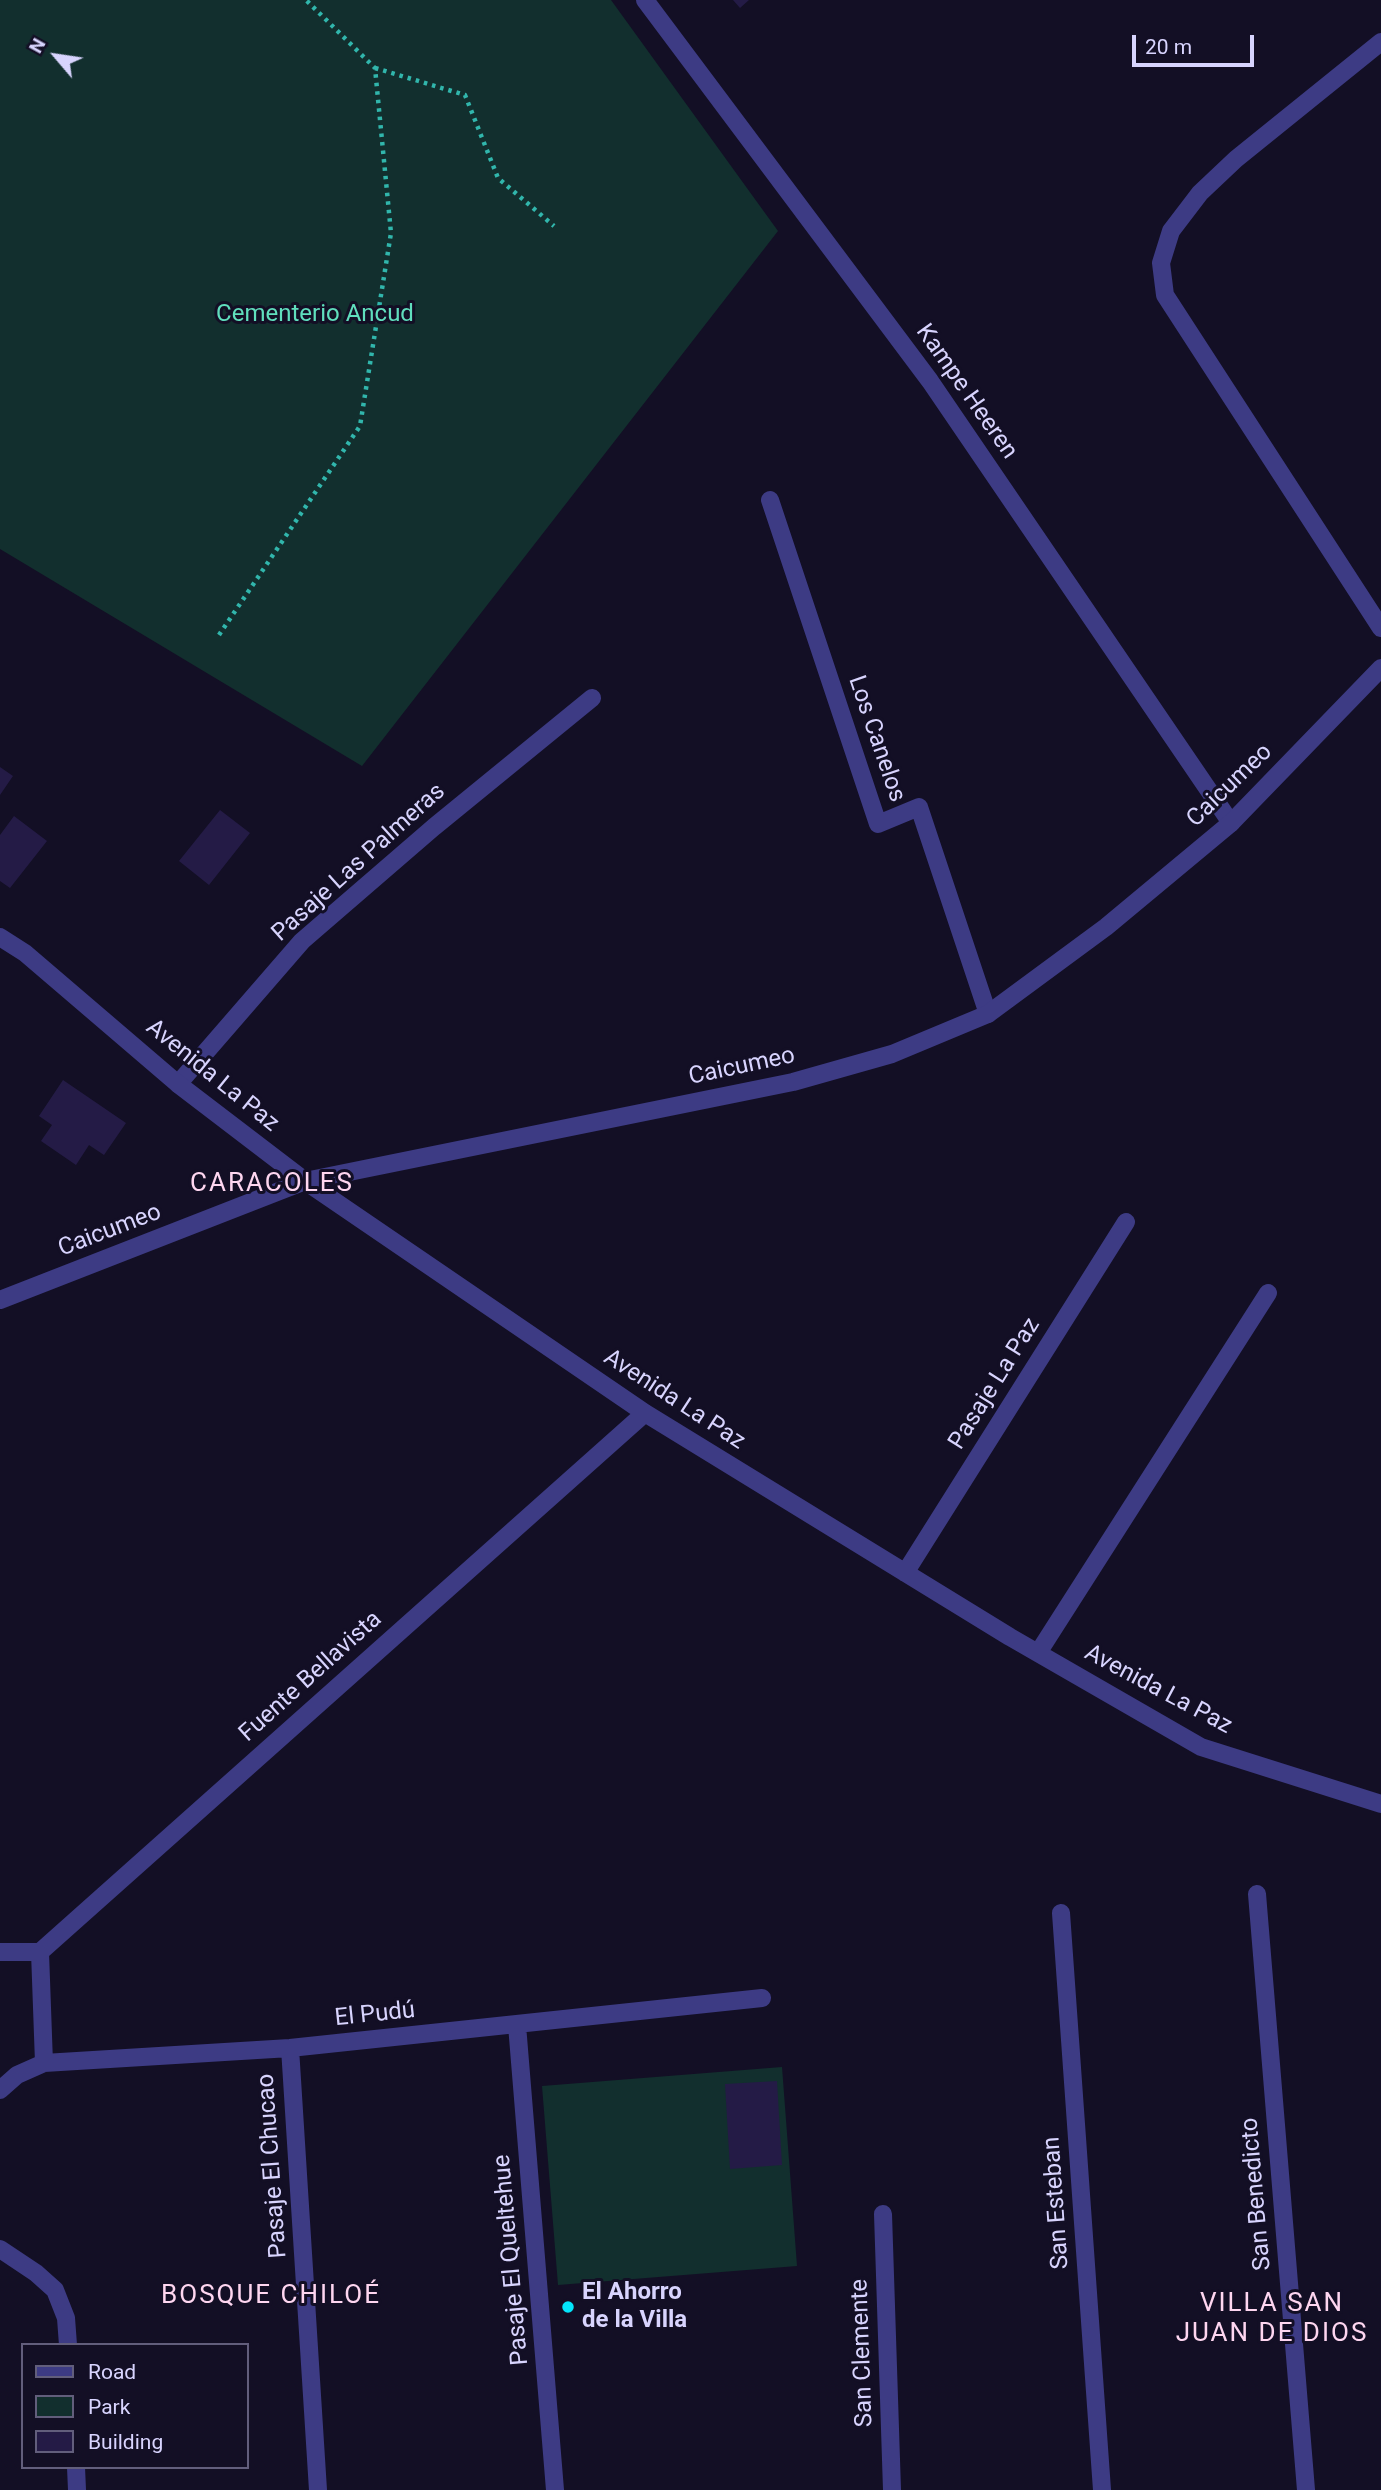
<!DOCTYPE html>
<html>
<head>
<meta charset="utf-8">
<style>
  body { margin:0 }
  #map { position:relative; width:1381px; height:2490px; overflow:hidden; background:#130f25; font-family:Roboto,sans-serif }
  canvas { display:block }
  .legend { position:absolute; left:21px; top:2343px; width:228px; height:126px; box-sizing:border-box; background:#130f25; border:2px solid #625e7c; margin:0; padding:9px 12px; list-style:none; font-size:21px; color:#d8d4fe }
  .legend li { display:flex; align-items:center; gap:14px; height:35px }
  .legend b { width:35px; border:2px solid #625e7c }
  .north { position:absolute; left:21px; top:21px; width:70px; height:70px; -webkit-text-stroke:5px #130f25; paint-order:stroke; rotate:299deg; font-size:19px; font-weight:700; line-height:28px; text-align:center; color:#d8d4fe }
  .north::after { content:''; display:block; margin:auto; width:24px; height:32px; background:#d8d4fe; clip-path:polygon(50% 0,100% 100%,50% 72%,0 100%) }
  .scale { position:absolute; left:1132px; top:35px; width:122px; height:32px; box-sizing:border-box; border:4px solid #d8d4fe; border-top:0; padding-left:9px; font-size:21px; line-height:24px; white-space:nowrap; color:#d8d4fe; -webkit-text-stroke:5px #130f25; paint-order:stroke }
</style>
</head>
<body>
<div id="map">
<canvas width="1381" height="2490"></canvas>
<ul class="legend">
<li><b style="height:9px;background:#3d3b84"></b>Road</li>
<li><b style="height:19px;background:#122f2e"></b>Park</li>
<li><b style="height:19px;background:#241b46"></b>Building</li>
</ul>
<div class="north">N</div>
<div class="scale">20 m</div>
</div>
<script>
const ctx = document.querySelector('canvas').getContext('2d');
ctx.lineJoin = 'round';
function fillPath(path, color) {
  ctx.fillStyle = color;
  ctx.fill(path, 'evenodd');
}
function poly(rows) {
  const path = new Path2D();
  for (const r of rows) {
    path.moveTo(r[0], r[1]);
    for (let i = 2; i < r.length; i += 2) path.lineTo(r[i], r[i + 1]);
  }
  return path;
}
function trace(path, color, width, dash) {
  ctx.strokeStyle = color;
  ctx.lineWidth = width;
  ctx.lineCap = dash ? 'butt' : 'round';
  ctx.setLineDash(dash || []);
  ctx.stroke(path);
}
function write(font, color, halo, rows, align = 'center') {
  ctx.font = font + ' Roboto,sans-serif';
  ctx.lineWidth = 6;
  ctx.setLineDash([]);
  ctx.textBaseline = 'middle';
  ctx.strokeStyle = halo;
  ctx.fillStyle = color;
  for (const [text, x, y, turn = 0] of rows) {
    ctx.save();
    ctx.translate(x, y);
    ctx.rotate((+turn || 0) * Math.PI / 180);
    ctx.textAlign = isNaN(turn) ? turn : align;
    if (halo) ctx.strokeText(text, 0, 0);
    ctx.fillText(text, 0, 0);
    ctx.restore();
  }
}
fillPath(poly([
  [0,0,611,0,778,231,362,766,0,549],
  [782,2067,797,2266,558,2285,542,2086]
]), '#122f2e');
fillPath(poly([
  [733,0,749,0,740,8],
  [0,767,13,776,0,795],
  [220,810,250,833,209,885,179,861],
  [14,816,47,841,10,888,0,881,0,835],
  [63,1080,126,1123,104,1155,89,1145,76,1165,41,1141,52,1125,39,1116],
  [777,2081,782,2165,730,2169,725,2084]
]), '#241b46');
trace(poly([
  [375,68,465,95,498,178,554,226],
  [219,635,360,426,391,233,375,68,306,0]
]), '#31b6ac', 4.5, [3.5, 5]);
trace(poly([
  [1381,42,1236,159,1200,193,1171,231,1161,263,1165,295,1381,628]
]), '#3d3b84', 18);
trace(poly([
  [645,0,930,381,1231,823],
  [770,500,878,824,919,807,988,1014],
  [178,1084,302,941,434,827,592,698],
  [305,1181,645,1413,1010,1637,1201,1747,1381,1804],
  [905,1573,1126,1222],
  [1038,1653,1268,1293],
  [1257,1894,1306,2490],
  [1061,1913,1102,2490],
  [0,1952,40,1952,645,1413],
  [40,1952,44,2063],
  [517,2025,555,2490],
  [290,2048,318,2490],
  [0,2090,17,2075,44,2063,290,2048,762,1998],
  [883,2214,892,2490],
  [0,2249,36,2273,55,2290,66,2318,68,2345],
  [76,2467,77,2490]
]), '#3d3b84', 18);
trace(poly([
  [0,937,25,953,178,1084,305,1181],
  [0,1300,305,1181,793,1082,892,1054,988,1014,1106,927,1231,823,1381,668]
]), '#3d3b84', 18);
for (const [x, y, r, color] of [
  [568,2307,7,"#03e5fb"]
]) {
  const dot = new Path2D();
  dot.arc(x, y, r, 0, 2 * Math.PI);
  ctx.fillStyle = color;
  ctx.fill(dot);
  trace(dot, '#130f25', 2.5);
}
write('24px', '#60debd', '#130f25', [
  ["Cementerio Ancud",315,315]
]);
write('24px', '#d8d4fe', '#130f25', [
  ["Kampe Heeren",966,392,55],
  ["Los Canelos",876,739,71],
  ["Caicumeo",1230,786,-44],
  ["Pasaje Las Palmeras",359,863,-42],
  ["Caicumeo",742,1067,-12],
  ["Avenida La Paz",212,1076,39],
  ["Caicumeo",110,1231,-21],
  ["Pasaje La Paz",995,1384,-58],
  ["Avenida La Paz",674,1400,33],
  ["Fuente Bellavista",311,1677,-42],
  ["Avenida La Paz",1158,1690,28],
  ["El Pudú",375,2015,-6],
  ["Pasaje El Chucao",273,2166,-94],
  ["San Benedicto",1257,2194,-95],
  ["San Esteban",1057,2203,-94],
  ["Pasaje El Queltehue",512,2260,-95],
  ["San Clemente",863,2353,-92]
]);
write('bold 24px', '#d8d4fe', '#130f25', [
  ["El Ahorro",582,2293],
  ["de la Villa",582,2321]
], 'left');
ctx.letterSpacing = '2px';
write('26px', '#fed6f0', '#130f25', [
  ["CARACOLES",272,1184],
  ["BOSQUE CHILOÉ",271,2296],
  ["VILLA SAN",1272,2304],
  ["JUAN DE DIOS",1272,2334]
]);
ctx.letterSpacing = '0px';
</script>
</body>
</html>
